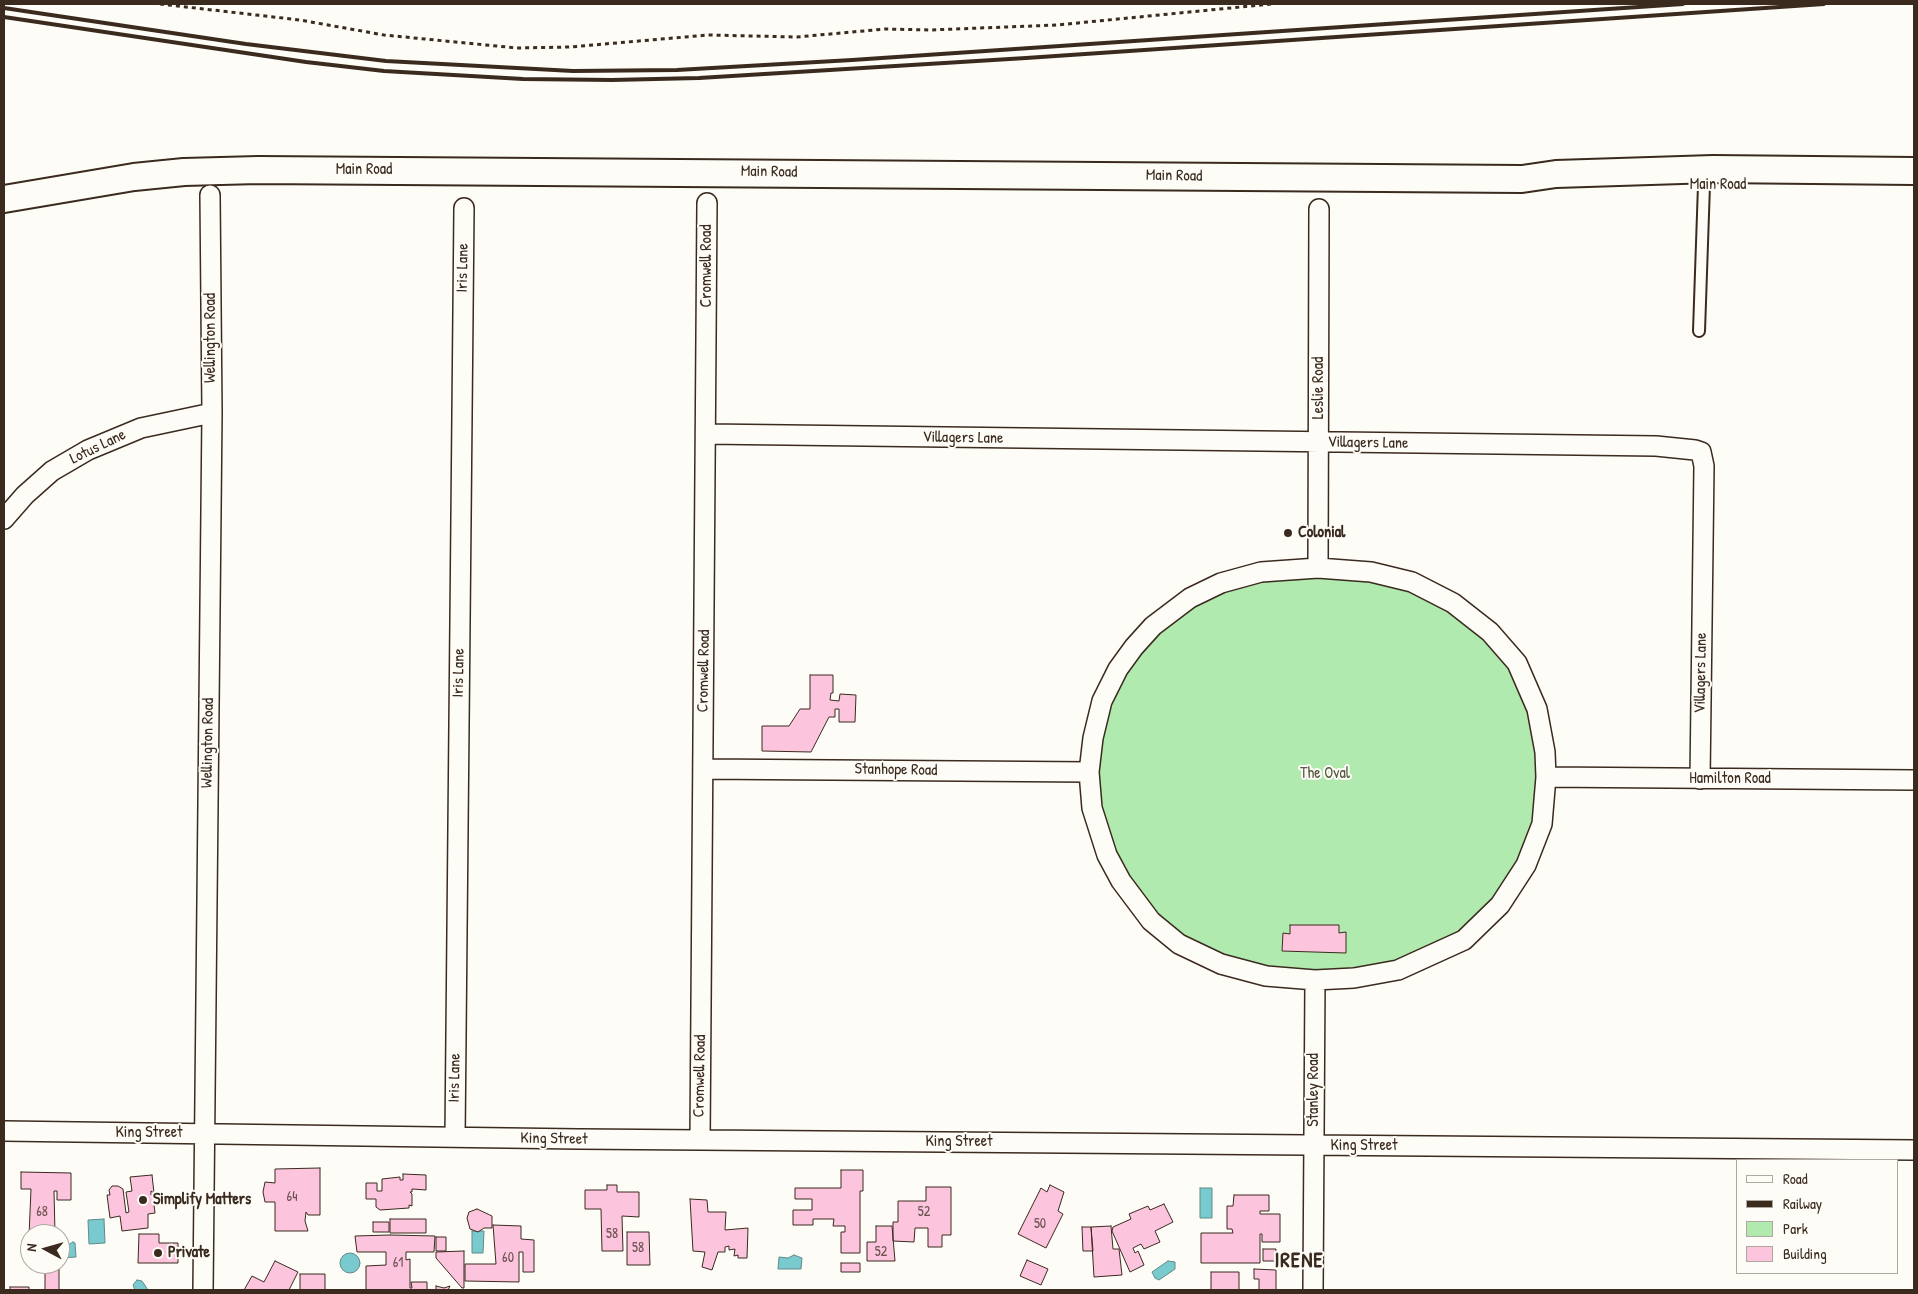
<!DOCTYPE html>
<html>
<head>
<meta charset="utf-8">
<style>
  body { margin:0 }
  #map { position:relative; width:1918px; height:1294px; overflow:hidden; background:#fdfcf7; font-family:"Patrick Hand",sans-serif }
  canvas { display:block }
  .frame { position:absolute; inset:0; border:5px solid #3b2a1e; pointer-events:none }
  .legend { position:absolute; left:1736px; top:1159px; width:162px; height:115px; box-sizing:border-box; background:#fdfcf7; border:1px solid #afa8a0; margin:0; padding:6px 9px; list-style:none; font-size:15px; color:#3b2a1e }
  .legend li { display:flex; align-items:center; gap:10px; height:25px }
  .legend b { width:25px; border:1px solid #afa8a0 }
  .north { position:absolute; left:20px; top:1224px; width:50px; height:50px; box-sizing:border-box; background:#fdfcf7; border:1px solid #afa8a0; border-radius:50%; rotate:276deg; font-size:14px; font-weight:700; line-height:20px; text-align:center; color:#3b2a1e }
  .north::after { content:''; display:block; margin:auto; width:18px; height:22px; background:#3b2a1e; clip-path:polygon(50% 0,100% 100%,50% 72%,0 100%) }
</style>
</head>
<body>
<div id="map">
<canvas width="1918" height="1294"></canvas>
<div class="frame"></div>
<ul class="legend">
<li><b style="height:6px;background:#fdfcf7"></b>Road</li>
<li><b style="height:6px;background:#3b2a1e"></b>Railway</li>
<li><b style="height:14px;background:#b0eaae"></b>Park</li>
<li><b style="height:14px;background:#fcc5dd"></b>Building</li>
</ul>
<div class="north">N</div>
</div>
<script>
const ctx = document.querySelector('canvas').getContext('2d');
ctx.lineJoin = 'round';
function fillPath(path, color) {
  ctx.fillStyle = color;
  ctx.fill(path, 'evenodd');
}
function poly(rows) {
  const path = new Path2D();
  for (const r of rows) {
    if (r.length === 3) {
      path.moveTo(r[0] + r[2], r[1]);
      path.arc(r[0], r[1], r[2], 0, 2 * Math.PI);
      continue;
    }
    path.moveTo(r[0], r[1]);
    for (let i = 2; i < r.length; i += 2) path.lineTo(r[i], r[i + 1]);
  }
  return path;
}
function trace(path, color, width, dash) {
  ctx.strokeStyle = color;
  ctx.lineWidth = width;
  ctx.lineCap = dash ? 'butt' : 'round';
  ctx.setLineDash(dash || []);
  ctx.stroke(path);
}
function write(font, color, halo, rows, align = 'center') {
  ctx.font = font + ' "Patrick Hand",sans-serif';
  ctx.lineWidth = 4;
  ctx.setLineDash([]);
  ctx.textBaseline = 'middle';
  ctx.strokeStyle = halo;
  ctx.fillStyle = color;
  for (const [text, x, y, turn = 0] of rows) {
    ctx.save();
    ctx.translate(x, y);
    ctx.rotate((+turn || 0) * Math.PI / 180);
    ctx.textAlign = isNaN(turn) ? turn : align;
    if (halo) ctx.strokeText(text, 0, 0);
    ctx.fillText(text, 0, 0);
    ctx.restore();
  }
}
fillPath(poly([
  [1324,569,1432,593,1515,662,1539,718,1543,822,1502,908,1398,971,1278,977,1173,941,1117,867,1102,822,1096,772,1105,721,1126,672,1152,636,1194,602,1233,587]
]), '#b0eaae');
const water = poly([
  [1200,1188,1212,1188,1212,1218,1200,1218,1200,1188],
  [104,1219,105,1243,89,1244,88,1220,104,1219],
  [472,1231,484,1231,483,1253,472,1253,472,1231],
  [73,1242,75,1243,76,1257,60,1258,60,1246,68,1245,73,1242],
  [350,1263,10],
  [794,1255,802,1258,801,1269,778,1269,779,1257,788,1258,794,1255],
  [1168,1261,1175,1262,1175,1269,1159,1280,1155,1278,1152,1272,1168,1261],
  [137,1280,142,1281,148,1290,135,1290,133,1285,137,1280]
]);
fillPath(water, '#79cacf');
trace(water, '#608a88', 1);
const building = poly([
  [810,675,833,675,833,693,831,693,830,700,839,701,840,694,856,695,855,722,839,722,839,709,835,709,835,717,829,717,811,752,762,751,762,726,789,726,800,709,810,709,810,675],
  [1290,925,1339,925,1339,933,1346,932,1346,953,1282,951,1283,933,1290,934,1290,925],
  [320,1168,320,1215,308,1215,306,1212,305,1221,308,1231,275,1231,275,1202,265,1202,263,1192,265,1182,275,1183,275,1169,320,1168],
  [841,1170,863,1170,863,1191,860,1191,860,1253,841,1253,841,1232,845,1232,845,1226,833,1226,834,1219,813,1219,813,1225,793,1225,793,1210,812,1210,812,1199,795,1199,795,1188,841,1188,841,1170],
  [21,1172,71,1173,71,1200,57,1200,57,1191,54,1191,55,1234,30,1234,29,1236,31,1189,21,1189,21,1172],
  [403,1174,426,1175,426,1190,412,1189,412,1192,410,1192,412,1194,412,1206,409,1205,409,1208,380,1210,376,1207,376,1199,366,1199,366,1183,377,1183,377,1191,382,1191,382,1179,400,1177,400,1180,403,1180,403,1174],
  [152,1175,154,1193,151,1191,151,1195,158,1194,159,1204,154,1205,155,1213,148,1214,148,1228,122,1231,120,1216,110,1218,107,1195,110,1195,109,1190,112,1186,118,1186,123,1189,126,1213,129,1212,126,1192,132,1191,130,1177,152,1175],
  [607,1185,617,1185,617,1192,639,1192,639,1217,622,1216,623,1251,602,1251,601,1209,585,1209,585,1190,607,1190,607,1185],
  [1050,1185,1064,1192,1058,1211,1063,1214,1046,1248,1018,1234,1041,1188,1047,1192,1050,1185],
  [926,1187,951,1187,951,1235,942,1235,942,1247,928,1247,928,1228,915,1228,914,1242,893,1241,893,1222,898,1222,898,1201,926,1201,926,1187],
  [1234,1195,1269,1195,1269,1211,1260,1211,1260,1214,1280,1214,1280,1242,1262,1242,1262,1234,1260,1234,1260,1263,1201,1263,1201,1233,1233,1233,1232,1229,1227,1229,1227,1206,1233,1206,1234,1195],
  [690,1199,707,1200,708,1212,726,1212,725,1230,748,1228,747,1258,738,1258,738,1255,734,1256,735,1249,729,1250,729,1246,725,1247,725,1252,718,1252,712,1270,702,1267,705,1252,693,1251,690,1199],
  [1164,1204,1173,1222,1155,1231,1160,1242,1144,1249,1141,1244,1133,1248,1135,1253,1138,1251,1144,1265,1130,1272,1112,1231,1113,1227,1131,1219,1129,1214,1148,1206,1150,1210,1164,1204],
  [477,1209,492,1216,492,1228,484,1228,478,1232,470,1229,467,1218,469,1212,477,1209],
  [390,1219,426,1219,426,1233,390,1233,390,1219],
  [373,1222,389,1222,389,1232,373,1232,373,1222],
  [493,1225,521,1226,521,1239,534,1240,534,1272,523,1272,523,1252,519,1252,519,1282,465,1281,465,1264,496,1264,493,1225],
  [876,1226,892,1226,895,1261,867,1261,867,1242,876,1242,876,1226],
  [1111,1226,1113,1249,1119,1249,1122,1275,1094,1277,1091,1227,1111,1226],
  [1082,1227,1091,1227,1093,1251,1083,1251,1082,1227],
  [627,1232,649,1232,650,1265,627,1265,627,1232],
  [139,1234,159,1234,159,1243,178,1243,178,1263,138,1263,139,1234],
  [390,1235,435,1236,434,1252,406,1252,406,1260,410,1259,410,1288,412,1288,411,1282,427,1282,427,1290,366,1290,366,1266,386,1265,386,1252,357,1252,355,1236,390,1235],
  [436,1237,446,1237,446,1251,436,1251,436,1237],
  [1263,1249,1276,1249,1276,1261,1263,1261,1263,1249],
  [464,1251,464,1288,462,1288,436,1258,436,1252,464,1251],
  [1027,1260,1048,1269,1041,1285,1020,1276,1027,1260],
  [275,1261,298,1272,289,1290,244,1290,252,1276,264,1282,275,1261],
  [841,1263,860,1263,860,1272,841,1272,841,1263],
  [45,1269,59,1269,59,1290,45,1290,45,1269],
  [1254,1269,1276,1270,1276,1290,1259,1290,1259,1279,1254,1279,1254,1269],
  [1211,1272,1239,1272,1239,1290,1211,1290,1211,1272],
  [300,1274,325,1274,325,1290,300,1290,300,1274],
  [436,1286,444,1288,450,1286,448,1290,436,1290,436,1286],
  [10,1287,29,1287,29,1290,10,1290,10,1287]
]);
fillPath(building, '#fcc5dd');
trace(building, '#3b2a1e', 1);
const lane = poly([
  [1699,331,1704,185]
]);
const street = poly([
  [707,434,1656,446,1695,450,1701,452,1704,466,1700,779],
  [4,519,25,495,52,471,88,450,141,428,212,413],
  [1318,568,1371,572,1412,582,1453,603,1490,632,1517,663,1537,709,1545,752,1546,777,1542,824,1526,865,1500,905,1464,940,1398,970,1354,978,1315,980,1266,976,1221,964,1179,944,1151,921,1121,881,1107,855,1092,808,1089,772,1093,738,1102,701,1118,669,1134,647,1153,626,1190,598,1221,583,1261,572,1318,568],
  [1318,568,1319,209],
  [703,769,1089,772],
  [1546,777,1914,780],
  [4,1131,579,1139,1914,1150],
  [455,1137,464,208],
  [700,1140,707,203],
  [203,1290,212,413,210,195],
  [1313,1290,1315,980]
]);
const secondary = poly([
  [4,199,134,177,184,172,258,170,1522,179,1556,174,1713,169,1914,171]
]);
trace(lane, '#3b2a1e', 14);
trace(street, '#3b2a1e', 22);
trace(secondary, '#3b2a1e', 30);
trace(poly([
  [160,4,300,20,384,35,517,48,570,47,708,35,797,37,885,29,930,30,1057,25,1271,4]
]), '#3b2a1e', 3, [4, 4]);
trace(lane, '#fdfcf7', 10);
trace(street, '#fdfcf7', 19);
trace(secondary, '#fdfcf7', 26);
trace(poly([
  [4,8,246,44,386,61,573,71,677,70,852,60,1683,4],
  [4,17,306,62,384,71,523,79,612,80,699,78,1026,58,1824,4]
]), '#3b2a1e', 4);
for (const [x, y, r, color] of [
  [1288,533,5,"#3b2a1e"],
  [143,1200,5,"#3b2a1e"],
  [158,1253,5,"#3b2a1e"]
]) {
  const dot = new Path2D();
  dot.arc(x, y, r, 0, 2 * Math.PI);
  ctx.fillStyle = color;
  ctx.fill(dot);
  trace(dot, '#fdfcf7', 2);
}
write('14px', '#6b514e', null, [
  ["64",292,1197],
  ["68",42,1212],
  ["52",924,1212],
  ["50",1040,1224],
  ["58",612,1234],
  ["58",638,1248],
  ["52",881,1252],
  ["60",508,1258],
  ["61",398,1263]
]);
write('16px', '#3b2a1e', '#fdfcf7', [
  ["Main Road",364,170],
  ["Main Road",769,172,1],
  ["Main Road",1174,176,1],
  ["Main Road",1718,185],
  ["Cromwell Road",707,266,-90],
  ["Iris Lane",463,268,-89],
  ["Wellington Road",211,338,-90],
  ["Leslie Road",1319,388,-90],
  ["Villagers Lane",963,438,1],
  ["Villagers Lane",1368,443,1],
  ["Lotus Lane",98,447,-26],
  ["Cromwell Road",704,671,-89],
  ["Iris Lane",459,673,-89],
  ["Villagers Lane",1701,673,-89],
  ["Wellington Road",208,743,-89],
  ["Stanhope Road",896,770,1],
  ["Hamilton Road",1730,779],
  ["Cromwell Road",700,1076,-89],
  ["Iris Lane",455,1078,-89],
  ["Stanley Road",1314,1090,-90],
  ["King Street",149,1133],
  ["King Street",554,1139,1],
  ["King Street",959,1142],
  ["King Street",1364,1146]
]);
write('bold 16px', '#3b2a1e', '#fdfcf7', [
  ["Colonial",1298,533],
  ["Simplify Matters",153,1200],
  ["Private",168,1253]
], 'left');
write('16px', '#585a42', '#fdfcf7', [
  ["The Oval",1325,774]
]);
ctx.letterSpacing = '1px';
write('bold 21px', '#3b2a1e', '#fdfcf7', [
  ["IRENE",1299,1261]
]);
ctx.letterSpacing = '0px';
</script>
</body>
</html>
